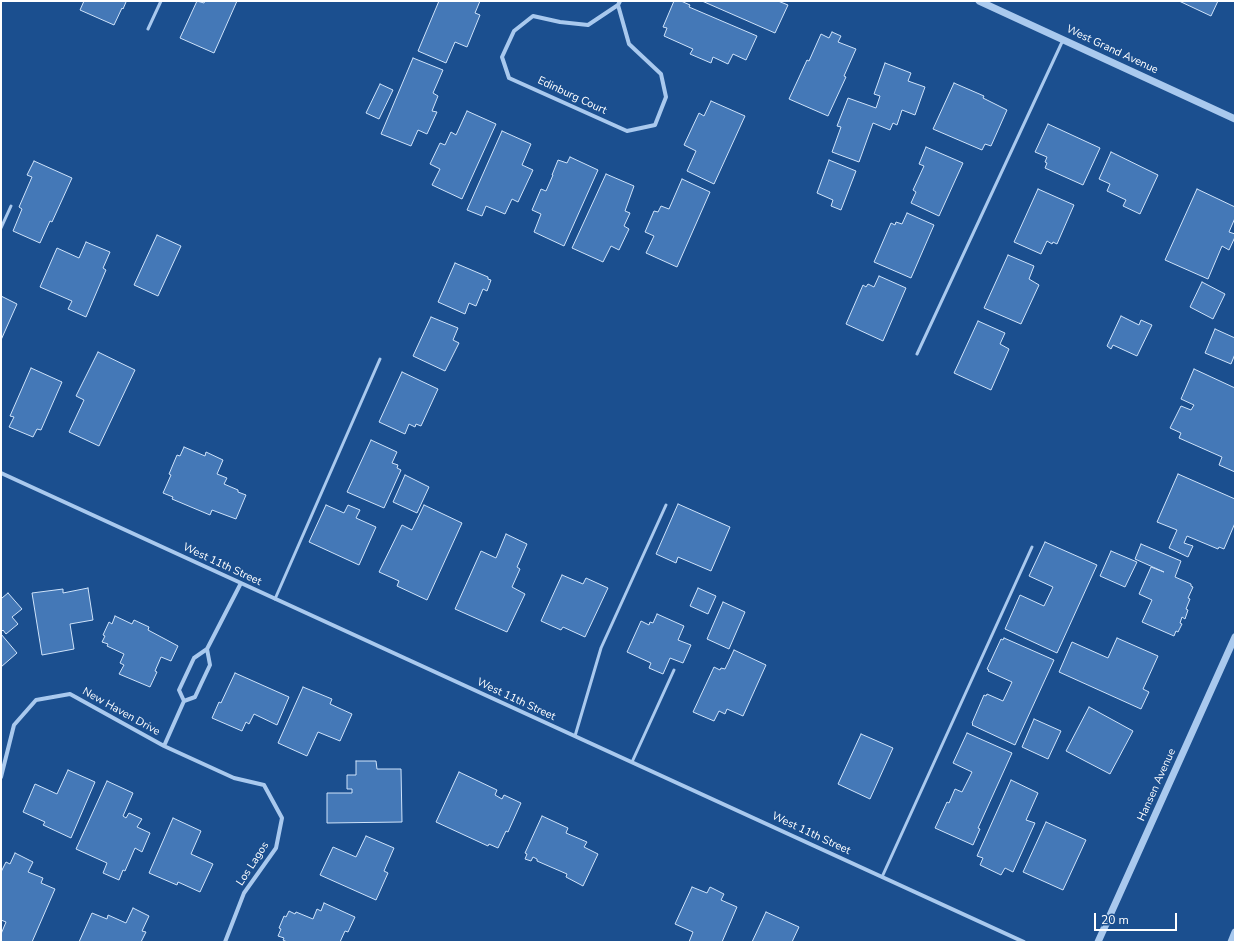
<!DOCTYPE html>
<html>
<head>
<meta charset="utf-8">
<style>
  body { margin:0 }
  #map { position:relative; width:1236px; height:943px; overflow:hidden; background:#1b4f8f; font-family:"Nunito Sans",sans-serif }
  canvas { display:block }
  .frame { position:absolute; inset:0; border:2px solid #fff; pointer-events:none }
  .scale { position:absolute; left:1094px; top:913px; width:83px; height:18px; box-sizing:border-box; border:2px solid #fff; border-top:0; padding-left:5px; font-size:12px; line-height:14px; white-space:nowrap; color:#fff; -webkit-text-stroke:3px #1b4f8f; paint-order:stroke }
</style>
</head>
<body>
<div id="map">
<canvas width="1236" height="943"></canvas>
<div class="frame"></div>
<div class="scale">20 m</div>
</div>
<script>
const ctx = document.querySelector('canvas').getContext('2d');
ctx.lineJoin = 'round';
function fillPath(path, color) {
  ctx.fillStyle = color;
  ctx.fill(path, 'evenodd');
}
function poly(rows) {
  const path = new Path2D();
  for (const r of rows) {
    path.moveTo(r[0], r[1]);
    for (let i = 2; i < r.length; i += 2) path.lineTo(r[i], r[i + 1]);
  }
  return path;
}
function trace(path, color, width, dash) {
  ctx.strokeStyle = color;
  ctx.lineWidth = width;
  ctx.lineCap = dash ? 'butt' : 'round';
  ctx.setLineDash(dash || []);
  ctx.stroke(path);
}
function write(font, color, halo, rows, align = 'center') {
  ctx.font = font + ' "Nunito Sans",sans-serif';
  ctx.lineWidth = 3;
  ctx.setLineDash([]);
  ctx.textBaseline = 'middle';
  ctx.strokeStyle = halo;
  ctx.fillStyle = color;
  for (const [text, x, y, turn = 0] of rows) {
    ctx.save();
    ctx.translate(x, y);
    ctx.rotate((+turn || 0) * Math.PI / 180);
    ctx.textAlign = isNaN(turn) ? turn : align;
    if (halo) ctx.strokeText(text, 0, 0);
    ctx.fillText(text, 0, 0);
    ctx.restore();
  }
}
const building = poly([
  [84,1,125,1,126,2,123,9,122,8,114,25,80,10,84,1],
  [197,1,204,3,205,1,237,1,214,53,180,38,197,1],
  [439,1,480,1,475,13,480,15,467,47,455,42,446,63,418,51,439,1],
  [674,1,681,1,690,5,689,7,757,36,746,60,733,54,728,64,713,57,711,63,690,54,693,49,664,36,667,28,663,27,674,1],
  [702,1,778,1,788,5,775,33,702,1],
  [1179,1,1218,1,1211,16,1179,1],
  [832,32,841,36,838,42,856,49,844,76,846,77,828,116,789,99,807,60,809,61,821,34,829,38,832,32],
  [413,58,443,70,433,93,438,96,432,111,437,112,427,134,418,130,411,146,381,134,413,58],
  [885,63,911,73,908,81,925,87,915,115,902,110,897,125,893,123,890,130,873,123,859,162,832,152,841,127,837,126,848,98,876,108,880,96,874,94,885,63],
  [954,83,984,96,983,98,1007,110,991,146,985,144,982,150,933,129,954,83],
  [380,84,393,90,379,119,366,113,380,84],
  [711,101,745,116,714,184,687,171,696,151,684,145,699,113,704,116,711,101],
  [467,111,496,124,462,199,432,185,440,169,430,164,440,143,445,145,451,132,456,135,467,111],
  [1048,124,1100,148,1083,185,1045,168,1047,163,1045,162,1047,157,1035,152,1048,124],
  [502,131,531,144,522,165,533,170,518,202,512,199,505,214,486,206,482,216,467,210,502,131],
  [926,147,963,163,939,216,911,203,916,192,913,190,924,166,919,164,926,147],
  [1111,152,1158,175,1140,214,1123,206,1126,200,1107,191,1110,184,1099,179,1111,152],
  [570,157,598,170,564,246,534,232,541,214,532,210,541,189,546,191,553,175,552,175,558,160,567,163,570,157],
  [829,160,856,171,841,210,831,206,833,200,817,193,829,160],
  [34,161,72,178,52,222,50,221,40,243,13,231,22,209,19,207,32,177,27,175,34,161],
  [606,174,634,186,625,211,630,213,624,226,629,229,619,250,611,246,603,262,572,248,606,174],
  [682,179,710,192,677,267,646,253,654,236,645,232,654,211,658,212,661,206,669,209,682,179],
  [1038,189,1074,205,1057,244,1053,242,1052,244,1047,241,1041,254,1014,242,1038,189],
  [1197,189,1235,207,1235,218,1229,232,1235,234,1235,237,1229,250,1222,246,1208,279,1165,260,1197,189],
  [907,213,934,225,911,278,874,262,891,223,895,225,896,222,902,224,907,213],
  [157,235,181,246,158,296,134,285,157,235],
  [86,242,110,252,103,268,106,270,86,317,68,309,72,301,40,287,57,248,79,258,86,242],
  [1008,255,1034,266,1029,279,1039,285,1021,324,984,308,1008,255],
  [455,263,488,277,488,279,491,280,487,291,483,289,476,306,469,303,465,314,438,302,455,263],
  [879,276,906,288,883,341,846,324,863,285,866,287,868,284,874,287,879,276],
  [1202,282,1225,294,1213,319,1190,307,1202,282],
  [1,296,17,304,1,340,1,296],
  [1121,316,1139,325,1141,320,1152,325,1137,356,1113,345,1111,349,1107,346,1121,316],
  [431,317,458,328,453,340,459,343,445,371,413,356,431,317],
  [978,321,1005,333,1000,344,1009,349,991,390,954,373,978,321],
  [1215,329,1235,338,1235,354,1231,364,1205,353,1215,329],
  [98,352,135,370,99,446,69,432,84,400,76,396,98,352],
  [31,368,62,382,41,430,37,429,33,437,9,427,14,417,10,416,31,368],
  [1194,369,1235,388,1235,472,1219,465,1222,457,1179,438,1181,433,1170,428,1181,406,1191,410,1194,405,1181,399,1194,369],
  [402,372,438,389,421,426,416,424,415,427,409,424,405,434,379,422,402,372],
  [371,440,397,452,392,463,398,465,397,468,401,470,384,508,347,492,371,440],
  [184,447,205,456,206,452,223,460,217,474,227,478,224,484,238,490,238,492,246,495,236,519,212,510,210,515,172,499,173,497,163,493,171,475,169,474,177,455,180,456,184,447],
  [1178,474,1235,499,1235,523,1224,549,1219,547,1218,549,1187,536,1184,543,1193,546,1188,557,1169,548,1177,530,1157,522,1178,474],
  [405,475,429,487,417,513,393,502,405,475],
  [678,504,730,527,711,571,678,557,676,563,656,554,678,504],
  [326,505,344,513,348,505,360,510,356,518,376,527,359,565,309,542,326,505],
  [424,505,462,523,427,600,397,586,399,581,379,572,402,525,412,530,424,505],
  [506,534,527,544,517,567,520,569,512,587,525,594,507,632,455,609,481,551,496,558,506,534],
  [1045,542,1097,565,1057,653,1005,629,1020,595,1044,606,1053,587,1029,576,1045,542],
  [1141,544,1181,561,1175,577,1191,584,1191,586,1193,587,1188,598,1190,599,1186,609,1188,610,1185,619,1182,617,1180,623,1182,624,1178,632,1176,631,1174,636,1142,622,1152,600,1139,594,1151,567,1164,572,1135,559,1141,544],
  [1111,551,1137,562,1125,587,1100,576,1111,551],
  [562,575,583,584,586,578,608,588,585,637,563,627,561,630,541,621,562,575],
  [88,588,93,620,70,624,74,649,42,655,32,593,63,589,63,593,88,588],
  [698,588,716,596,708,614,690,606,698,588],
  [8,593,22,609,12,617,18,624,6,634,3,630,1,632,1,597,2,598,8,593],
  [723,602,745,612,729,649,707,639,723,602],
  [657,614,684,626,678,640,691,645,683,663,670,658,663,674,649,668,651,663,627,652,641,621,649,625,650,622,653,623,657,614],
  [115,616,132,624,134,620,149,627,148,630,178,646,171,661,161,657,155,671,157,672,150,687,119,674,124,665,120,663,124,654,107,646,108,644,102,642,105,636,103,635,109,622,112,624,115,616],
  [1,634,17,653,1,667,1,634],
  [1004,638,1054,660,1015,745,972,725,973,724,972,723,984,695,986,696,987,694,1003,701,1012,682,988,671,989,670,987,669,1001,639,1003,640,1004,638],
  [1117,638,1158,656,1143,689,1149,692,1141,709,1059,672,1072,642,1108,658,1117,638],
  [734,650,766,665,743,716,727,709,725,714,719,711,714,721,693,712,714,667,720,670,721,668,725,669,734,650],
  [235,673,289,697,277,725,254,714,249,724,246,722,242,731,212,718,219,702,221,703,235,673],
  [303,687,332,699,330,704,352,714,340,741,318,732,307,756,278,743,303,687],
  [1089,707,1133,731,1110,774,1066,751,1089,707],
  [1034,719,1061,731,1048,759,1022,747,1034,719],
  [967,733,1012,753,978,828,980,829,973,845,935,828,947,802,949,803,955,789,962,792,972,772,953,763,967,733],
  [861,734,893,748,870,799,838,784,861,734],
  [356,761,376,761,377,769,401,769,402,822,327,823,327,793,352,793,352,789,347,789,347,775,356,775,356,761],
  [68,770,95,782,71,838,43,825,45,822,23,812,35,784,57,794,68,770],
  [459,772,497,790,495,795,502,799,504,795,521,803,508,832,506,831,498,848,489,844,488,846,436,822,459,772],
  [1011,780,1038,793,1026,820,1035,823,1013,872,1005,868,1001,875,980,865,983,858,977,856,1011,780],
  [107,781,133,793,123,816,126,818,129,813,142,819,137,827,150,833,142,852,135,848,125,871,123,870,119,880,103,873,107,863,76,849,107,781],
  [542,816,568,828,566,833,587,842,584,847,598,854,583,886,566,877,567,874,537,861,537,859,533,857,531,861,525,859,527,854,525,853,542,816],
  [173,818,201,831,191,854,213,864,200,892,178,882,177,885,149,873,173,818],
  [1046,822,1086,840,1063,890,1023,872,1046,822],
  [366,836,394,848,384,871,388,873,376,900,320,875,333,847,356,857,366,836],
  [15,853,33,862,28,872,43,878,41,883,55,889,32,942,1,942,1,934,6,922,1,920,1,872,6,862,10,864,15,853],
  [692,887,707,893,710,887,724,894,721,900,737,907,722,942,689,942,693,932,675,924,692,887],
  [324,903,355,917,348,932,345,931,340,942,287,942,283,940,284,938,278,936,281,929,279,928,284,916,286,917,289,911,295,914,296,912,313,919,317,909,321,911,324,903],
  [133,908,149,916,142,931,146,932,141,942,79,942,92,913,107,919,108,915,126,923,133,908],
  [766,912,799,927,792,942,752,942,766,912]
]);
fillPath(building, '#4478b7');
trace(building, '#cfe3fa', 1);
trace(poly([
  [148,29,161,1],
  [1,228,11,206],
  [917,354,1063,40],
  [275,599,380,359],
  [575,736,601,648,666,505],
  [632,762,674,670],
  [882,877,1032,547]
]), '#a9c9ee', 3);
trace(poly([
  [618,5,629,44,661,74,666,97,655,125,627,131,509,78,502,57,514,31,533,16,560,22,588,25,618,5,620,1],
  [1,473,1024,942],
  [184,701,195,697,201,684,210,665,207,649],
  [164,746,184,701,179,690,194,658,207,649,241,583],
  [1,777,14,725,36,700,70,694,164,746,234,778,264,785,282,818,276,848,244,893,225,942]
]), '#a9c9ee', 4);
trace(poly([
  [979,1,1235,119],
  [1098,942,1235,637],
  [1231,942,1235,932]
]), '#a9c9ee', 7);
write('11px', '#fff', '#1b4f8f', [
  ["West Grand Avenue",1112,50,25],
  ["Edinburg Court",572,96,25],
  ["West 11th Street",222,565,25],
  ["West 11th Street",516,700,25],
  ["New Haven Drive",121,712,29],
  ["Hansen Avenue",1157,785,-66],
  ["West 11th Street",811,834,25],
  ["Los Lagos",253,864,-57]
]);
</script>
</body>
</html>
